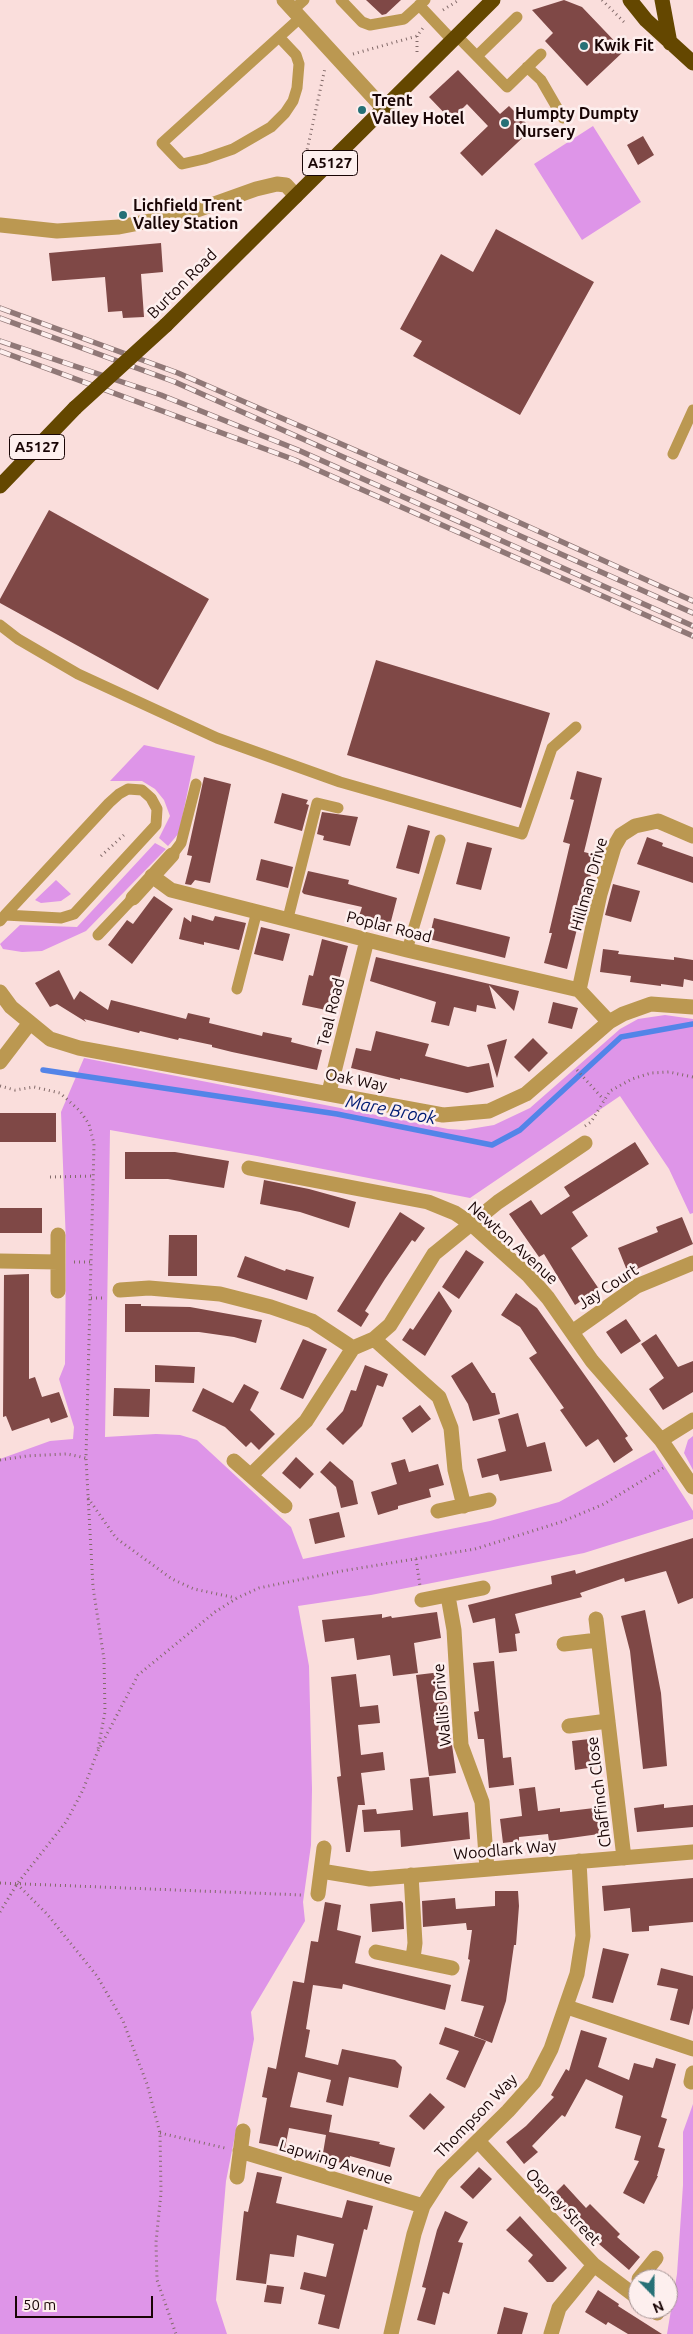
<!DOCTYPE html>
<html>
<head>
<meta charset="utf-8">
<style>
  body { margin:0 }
  #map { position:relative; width:693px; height:2334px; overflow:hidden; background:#fadedc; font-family:Ubuntu,sans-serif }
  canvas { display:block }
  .north { position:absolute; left:628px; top:2269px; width:50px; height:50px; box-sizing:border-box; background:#fdefee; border:1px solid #a29191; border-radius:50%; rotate:158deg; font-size:14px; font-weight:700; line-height:20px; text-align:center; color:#190505 }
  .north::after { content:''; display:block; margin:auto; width:18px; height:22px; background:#267076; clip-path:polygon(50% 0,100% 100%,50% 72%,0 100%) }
  .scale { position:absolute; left:15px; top:2296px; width:138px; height:22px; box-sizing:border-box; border:2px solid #190505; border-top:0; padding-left:6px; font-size:15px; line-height:18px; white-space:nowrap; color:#190505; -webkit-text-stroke:4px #fdefee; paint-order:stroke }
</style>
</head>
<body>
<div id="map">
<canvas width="693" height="2334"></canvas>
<div class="north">N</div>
<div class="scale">50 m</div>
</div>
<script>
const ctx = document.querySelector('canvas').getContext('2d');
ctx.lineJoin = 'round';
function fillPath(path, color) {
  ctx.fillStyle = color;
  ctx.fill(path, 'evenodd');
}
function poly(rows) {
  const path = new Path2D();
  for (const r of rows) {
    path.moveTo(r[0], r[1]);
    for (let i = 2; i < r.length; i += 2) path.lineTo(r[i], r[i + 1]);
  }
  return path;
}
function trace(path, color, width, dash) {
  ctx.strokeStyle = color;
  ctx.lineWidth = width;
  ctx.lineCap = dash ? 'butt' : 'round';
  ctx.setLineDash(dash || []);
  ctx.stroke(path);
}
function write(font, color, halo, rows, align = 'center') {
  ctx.font = font + ' Ubuntu,sans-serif';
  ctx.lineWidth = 5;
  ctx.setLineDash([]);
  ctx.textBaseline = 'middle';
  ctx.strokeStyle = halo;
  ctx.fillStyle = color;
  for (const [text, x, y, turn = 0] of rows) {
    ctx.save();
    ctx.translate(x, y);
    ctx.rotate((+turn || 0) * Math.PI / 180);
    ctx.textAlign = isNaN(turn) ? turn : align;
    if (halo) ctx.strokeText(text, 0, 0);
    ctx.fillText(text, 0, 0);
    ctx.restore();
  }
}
fillPath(poly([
  [593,126,641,202,582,240,534,164],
  [144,745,195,756,179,833,168,846,159,838,170,816,164,800,155,789,142,781,110,781],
  [155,843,166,849,86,931,42,951,22,952,3,949,0,944,20,925,77,927],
  [56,880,71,894,61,901,41,903,35,900],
  [665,1015,693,1019,693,1213,690,1214,669,1169,620,1096,470,1198,257,1156,110,1130,105,1437,156,1434,180,1435,197,1440,291,1527,303,1559,490,1521,559,1502,654,1450,693,1511,693,1519,584,1553,371,1595,298,1606,309,1666,312,1789,311,1845,303,1902,305,1921,251,2012,254,2039,226,2181,216,2300,227,2334,0,2334,0,1459,50,1441,73,1439,74,1427,59,1379,65,1364,66,1244,61,1112,84,1058,448,1129,464,1130,494,1125,530,1108,620,1029,638,1019],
  [693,1436,693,1470,684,1453,688,1440],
  [693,2104,693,2334,667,2334,677,2274,683,2185,683,2132]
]), '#de95e8');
trace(poly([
  [43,1070,337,1114,492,1145,520,1130,621,1037,693,1024]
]), '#5384e8', 5.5);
fillPath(poly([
  [366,0,401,0,386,14,382,15],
  [564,0,582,7,624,51,587,86,545,41,553,33,532,10],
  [458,70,500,114,509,106,532,129,482,176,460,153,488,126,467,104,451,120,429,97],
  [643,136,654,155,638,165,627,145],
  [496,229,594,282,520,415,413,356,422,341,400,329,441,254,473,272],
  [161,243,163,272,141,274,144,317,123,318,122,311,108,312,105,277,52,281,49,253],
  [49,510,209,599,158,690,0,603,0,599],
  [376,660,550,713,521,808,347,755],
  [577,771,602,778,584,852,596,855,590,878,595,879,587,910,584,909,577,929,567,969,544,963,552,933,549,933,570,844,563,842,574,800,570,799],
  [204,777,231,784,210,883,195,880,191,885,185,884,192,856,187,855],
  [282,793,308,800,306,804,309,805,302,831,274,823],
  [322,812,358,817,350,846,323,840,324,836,317,834],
  [408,825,430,831,419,874,396,868],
  [647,837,663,843,662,846,693,857,693,883,637,864],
  [467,842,492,848,481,890,456,884],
  [261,859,293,867,288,888,256,880],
  [308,871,349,880,348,884,397,898,390,925,359,916,362,907,304,894,302,892],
  [613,884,640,891,631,922,605,915],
  [154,896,173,909,132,964,108,945,127,920,133,924],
  [192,915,213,921,215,916,246,923,239,950,204,942,204,945,179,939,184,917,191,922],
  [434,918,510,937,505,958,429,939],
  [261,927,290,934,283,961,254,954],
  [322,939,348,946,331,1011,302,1005,309,975,313,976],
  [603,949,619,951,618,954,674,960,674,957,693,960,693,981,684,979,683,987,661,984,661,986,630,982,631,976,600,972],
  [376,957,519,991,514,1011,489,985,496,1009,477,1005,476,1012,454,1007,449,1026,431,1022,436,1002,370,981],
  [59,970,74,1000,80,991,108,1010,111,1000,186,1019,188,1013,210,1018,209,1023,262,1036,263,1032,292,1038,291,1042,322,1050,317,1070,232,1052,212,1047,212,1045,179,1038,178,1040,140,1031,139,1033,84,1019,86,1022,57,1004,50,1007,35,983],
  [553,1002,578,1008,572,1029,548,1023],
  [376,1031,429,1044,425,1056,468,1067,489,1063,494,1087,467,1093,400,1078,400,1080,351,1068,356,1048,371,1051],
  [533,1038,548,1053,529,1072,514,1057],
  [507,1039,497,1078,487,1045],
  [0,1113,56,1113,56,1142,0,1142],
  [635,1142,649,1164,572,1212,588,1236,571,1248,599,1289,575,1305,544,1254,539,1257,509,1214,531,1200,541,1215,570,1196,564,1187],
  [125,1152,175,1152,229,1161,224,1188,168,1179,125,1179],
  [264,1180,309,1189,356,1202,349,1228,300,1212,260,1204],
  [0,1208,42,1208,42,1233,0,1233],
  [400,1212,425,1228,415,1242,412,1240,385,1279,365,1311,369,1314,361,1327,337,1311],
  [682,1217,693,1244,628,1273,618,1248,658,1232,656,1227],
  [169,1235,197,1235,197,1276,168,1276],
  [466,1250,484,1262,459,1299,442,1287],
  [245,1256,285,1271,286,1269,314,1277,307,1300,237,1277],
  [29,1274,29,1379,35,1377,42,1397,59,1392,68,1417,51,1423,49,1418,12,1431,6,1416,3,1417,4,1275],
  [439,1291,452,1311,425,1356,402,1340,410,1328,413,1330],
  [516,1293,537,1308,628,1436,625,1438,633,1450,614,1463,598,1439,586,1447,560,1410,564,1408,529,1358,537,1353,520,1327,501,1315],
  [125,1304,141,1304,141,1306,190,1307,262,1320,256,1343,234,1337,199,1332,125,1332],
  [626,1319,641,1341,621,1354,606,1332],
  [656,1334,678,1367,693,1361,693,1392,663,1410,649,1389,664,1378,641,1344],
  [303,1339,327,1349,303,1399,280,1389],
  [472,1362,492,1393,495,1393,500,1414,473,1421,468,1404,451,1376],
  [155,1365,195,1367,194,1383,155,1382],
  [365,1365,388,1374,383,1387,377,1385,362,1426,343,1445,326,1429,343,1411,351,1390,356,1391],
  [244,1384,259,1392,250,1410,275,1434,259,1450,251,1442,246,1447,225,1427,192,1411,203,1388,233,1403],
  [114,1388,150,1389,149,1417,113,1416],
  [420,1405,431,1419,412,1433,402,1418],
  [518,1413,527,1447,545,1442,552,1471,500,1481,498,1474,482,1478,477,1459,506,1451,498,1419],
  [296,1457,314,1474,300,1489,282,1473],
  [405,1459,409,1472,438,1464,444,1485,429,1489,431,1497,398,1506,398,1509,378,1515,371,1492,397,1484,391,1463],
  [330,1461,353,1481,358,1504,341,1508,336,1487,320,1472],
  [339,1512,345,1537,315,1544,309,1519],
  [693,1538,693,1598,678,1604,666,1571,625,1582,624,1578,580,1593,582,1597,515,1614,520,1633,515,1634,517,1651,499,1653,495,1618,473,1623,468,1605,552,1584,551,1576,575,1570,576,1574],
  [645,1610,661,1693,667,1766,643,1769,630,1651,621,1616],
  [437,1612,441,1638,414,1643,418,1673,393,1676,390,1655,357,1660,354,1638,325,1642,322,1620,382,1614,382,1618,391,1616,392,1618],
  [494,1661,503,1758,511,1757,514,1785,489,1788,484,1739,478,1739,474,1712,479,1711,473,1663],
  [441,1672,448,1739,451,1738,456,1773,429,1776,416,1675],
  [356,1674,360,1707,378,1705,380,1723,358,1725,361,1755,383,1752,385,1770,361,1773,365,1805,358,1805,350,1852,346,1852,337,1777,341,1776,331,1677],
  [598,1738,601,1766,575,1770,572,1741],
  [429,1777,433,1816,468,1812,470,1839,401,1847,400,1830,364,1832,362,1810,376,1809,377,1814,413,1810,410,1779],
  [535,1787,538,1811,560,1808,560,1812,603,1807,606,1833,549,1841,548,1834,519,1837,519,1841,503,1843,500,1819,522,1816,519,1789],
  [664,1804,664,1808,693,1805,693,1827,637,1832,634,1808],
  [693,1878,693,1922,649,1926,649,1931,632,1932,630,1908,604,1911,602,1886],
  [495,1891,518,1891,519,1906,516,1945,514,1945,506,2001,492,2043,474,2036,484,2006,461,2001,470,1960,468,1959,472,1930,467,1930,466,1923,423,1927,422,1901,455,1898,456,1909,495,1906],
  [401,1901,403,1903,404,1929,372,1932,370,1904],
  [325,1902,341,1905,337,1930,361,1936,355,1963,451,1985,445,2010,343,1984,342,1989,313,1985,306,2029,310,2030,305,2057,338,2065,342,2049,395,2060,402,2067,398,2088,349,2077,343,2106,326,2102,331,2080,298,2072,290,2107,332,2115,329,2132,380,2142,379,2144,395,2148,390,2167,350,2156,348,2164,322,2159,326,2135,289,2128,285,2148,259,2143,267,2098,262,2097,268,2067,276,2069,293,1981,304,1983,311,1941,318,1942],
  [603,1948,629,1954,613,2003,592,1998],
  [661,1968,693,1976,693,2008,689,2025,670,2020,678,1989,657,1985],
  [445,2027,486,2041,465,2088,446,2079,459,2051,439,2044],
  [581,2030,607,2038,598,2067,629,2080,634,2063,653,2068,656,2058,676,2064,661,2117,667,2119,658,2147,665,2149,657,2176,658,2176,644,2204,623,2193,639,2161,634,2160,641,2136,615,2128,623,2096,586,2079,565,2117,562,2115,532,2146,538,2152,524,2164,506,2142,526,2126,554,2097,551,2095,566,2069,569,2071],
  [430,2093,445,2107,424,2130,409,2116],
  [479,2167,492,2179,473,2199,460,2187],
  [257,2172,282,2177,276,2203,342,2218,347,2200,373,2206,367,2230,364,2229,339,2329,318,2324,325,2295,300,2289,304,2272,326,2277,334,2244,297,2235,294,2257,270,2254,266,2284,236,2280,244,2211,248,2212],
  [564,2184,586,2208,590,2204,620,2234,617,2237,640,2257,629,2270,592,2238,590,2240,551,2197],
  [445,2211,468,2222,458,2242,463,2243,449,2294,443,2292,435,2325,417,2320,426,2288,422,2287,437,2230],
  [520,2216,567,2268,553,2282,547,2282,531,2264,528,2261,533,2255,506,2230],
  [267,2285,284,2287,281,2304,264,2302],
  [598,2290,619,2304,618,2306,662,2334,628,2334,608,2322,606,2325,585,2312],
  [504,2307,528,2313,522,2334,497,2334]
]), '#7f4846');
trace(poly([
  [602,0,625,23],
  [443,10,459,0],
  [417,36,417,53],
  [353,54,417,36,423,28],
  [304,164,325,68],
  [101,856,125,834],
  [577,1070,604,1100],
  [0,1086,15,1090,34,1087,60,1093,80,1111,89,1124,94,1144,86,1458,93,1587,104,1659,105,1712,98,1749],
  [585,1126,591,1122,610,1091,632,1079,651,1073,669,1072,693,1077],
  [50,1177,94,1176],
  [74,1262,92,1262],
  [91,1298,106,1298],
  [0,1460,27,1456,67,1454,86,1458],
  [88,1498,116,1538,172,1579,194,1589,236,1598],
  [416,1559,420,1586],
  [0,1883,302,1895],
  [17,1884,47,1914,97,1976,123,2021,147,2084,160,2133,161,2193,156,2242,157,2280,176,2334],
  [0,1912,17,1884,66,1822,83,1790,97,1753,138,1675,215,1612,237,1598,259,1588,342,1571,475,1549,561,1522,604,1504,663,1468],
  [160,2133,225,2148]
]), '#826a69', 3, [1, 4]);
trace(poly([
  [341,0,362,22,370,25,404,19,425,0],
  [419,5,452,40],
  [293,10,304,0],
  [457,36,507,87,541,54],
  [279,37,296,55,299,64,297,88,293,101,285,113,271,127,233,149,204,159,182,164,162,143,300,18],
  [477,56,517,17],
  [527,67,541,80,563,118],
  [673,454,693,410],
  [0,625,18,639,78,674,217,738,340,782,522,834,552,748,576,727],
  [172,855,181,843,196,784],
  [288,918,317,803,338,808],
  [0,921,5,915,109,803,119,794,128,789,142,790,151,798,157,809,156,825,74,914,61,918,5,915],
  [98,935,133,898],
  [407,950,440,840],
  [237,989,257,911]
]), '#bb9851', 11);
trace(poly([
  [284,0,384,109],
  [0,225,57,231,119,227,186,214,256,189,277,184,286,185,296,196],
  [152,876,171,890,407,950,579,990,609,1022],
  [133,898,172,855],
  [579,990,600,894,614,847,621,835,635,826,658,821,693,836],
  [0,992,11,1007,50,1039,79,1048,443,1115,489,1111,526,1094,609,1022,623,1014,651,1004,693,1007],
  [0,1062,29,1024],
  [329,1092,367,940],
  [249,1168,428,1202,455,1213,470,1223,529,1276,548,1298,592,1361,661,1440,693,1487],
  [0,1261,58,1262],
  [120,1290,149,1288,220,1294,271,1307,312,1321,353,1348],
  [58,1291,58,1235],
  [572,1332,637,1286,693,1263],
  [374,1339,439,1397,451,1428,455,1470,464,1506],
  [661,1440,693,1420],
  [234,1461,285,1506],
  [251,1475,306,1421,353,1348,374,1339,390,1325,434,1254,498,1202,585,1143],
  [438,1511,489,1500],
  [448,1596,454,1630,461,1745,482,1802,487,1869],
  [422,1600,483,1588],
  [596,1619,624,1858],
  [564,1644,598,1640],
  [569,1726,608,1721],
  [321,1871,370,1879,693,1852],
  [411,1875,415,1943,413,1958],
  [318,1894,324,1848],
  [376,1952,452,1968],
  [567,2007,693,2049],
  [691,2082,693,2073],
  [478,2141,594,2265,638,2298],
  [240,2151,423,2206],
  [237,2177,243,2131],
  [639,2279,656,2258],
  [652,2309,657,2313],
  [391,2334,414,2234,423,2206,443,2175,508,2111,534,2082,551,2049,577,1974,583,1936,579,1861],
  [551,2334,559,2308,594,2265]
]), '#bb9851', 15);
trace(poly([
  [630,0,646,20,693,63],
  [662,0,670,43],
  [166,325,493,0],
  [0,486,75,408]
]), '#644700', 15);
const rail = poly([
  [0,308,178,373,456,494,693,601],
  [0,318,175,382,693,613],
  [0,341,161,395,298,450,693,626],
  [0,351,295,460,693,636]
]);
trace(rail, '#907877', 5.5);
trace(rail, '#fdefee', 4, [11]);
trace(poly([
  [75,408,166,325]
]), '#644700', 15);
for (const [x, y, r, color] of [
  [584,46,5,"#267076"],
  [362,110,5,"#267076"],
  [505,123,5,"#267076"],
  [123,215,5,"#267076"]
]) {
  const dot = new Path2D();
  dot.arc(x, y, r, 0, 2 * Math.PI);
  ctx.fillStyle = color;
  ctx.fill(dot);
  trace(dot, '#fdefee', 2);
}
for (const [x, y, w] of [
  [330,163,55],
  [37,447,55]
]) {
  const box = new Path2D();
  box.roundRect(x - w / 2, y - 12.5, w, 25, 4);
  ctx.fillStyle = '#fdefee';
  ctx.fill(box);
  trace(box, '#190505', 1);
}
write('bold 15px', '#190505', null, [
  ["A5127",330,163],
  ["A5127",37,447]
]);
write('bold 16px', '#190505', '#fdefee', [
  ["Kwik Fit",594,46],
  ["Trent",372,101],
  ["Valley Hotel",372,119],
  ["Humpty Dumpty",515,114],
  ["Nursery",515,132],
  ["Lichfield Trent",133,206],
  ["Valley Station",133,224]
], 'left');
write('16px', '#190505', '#fdefee', [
  ["Burton Road",182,284,-45],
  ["Hillman Drive",589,884,-74],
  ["Poplar Road",389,927,14],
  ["Teal Road",331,1012,-76],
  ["Oak Way",356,1080,11],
  ["Newton Avenue",513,1243,42],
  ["Jay Court",608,1287,-33],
  ["Wallis Drive",442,1705,-95],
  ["Chaffinch Close",599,1792,-97],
  ["Woodlark Way",505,1850,-5],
  ["Thompson Way",476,2116,-46],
  ["Lapwing Avenue",336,2162,17],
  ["Osprey Street",563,2207,46]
]);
write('italic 18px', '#001c73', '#fdefee', [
  ["Mare Brook",391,1110,11]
]);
</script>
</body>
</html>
